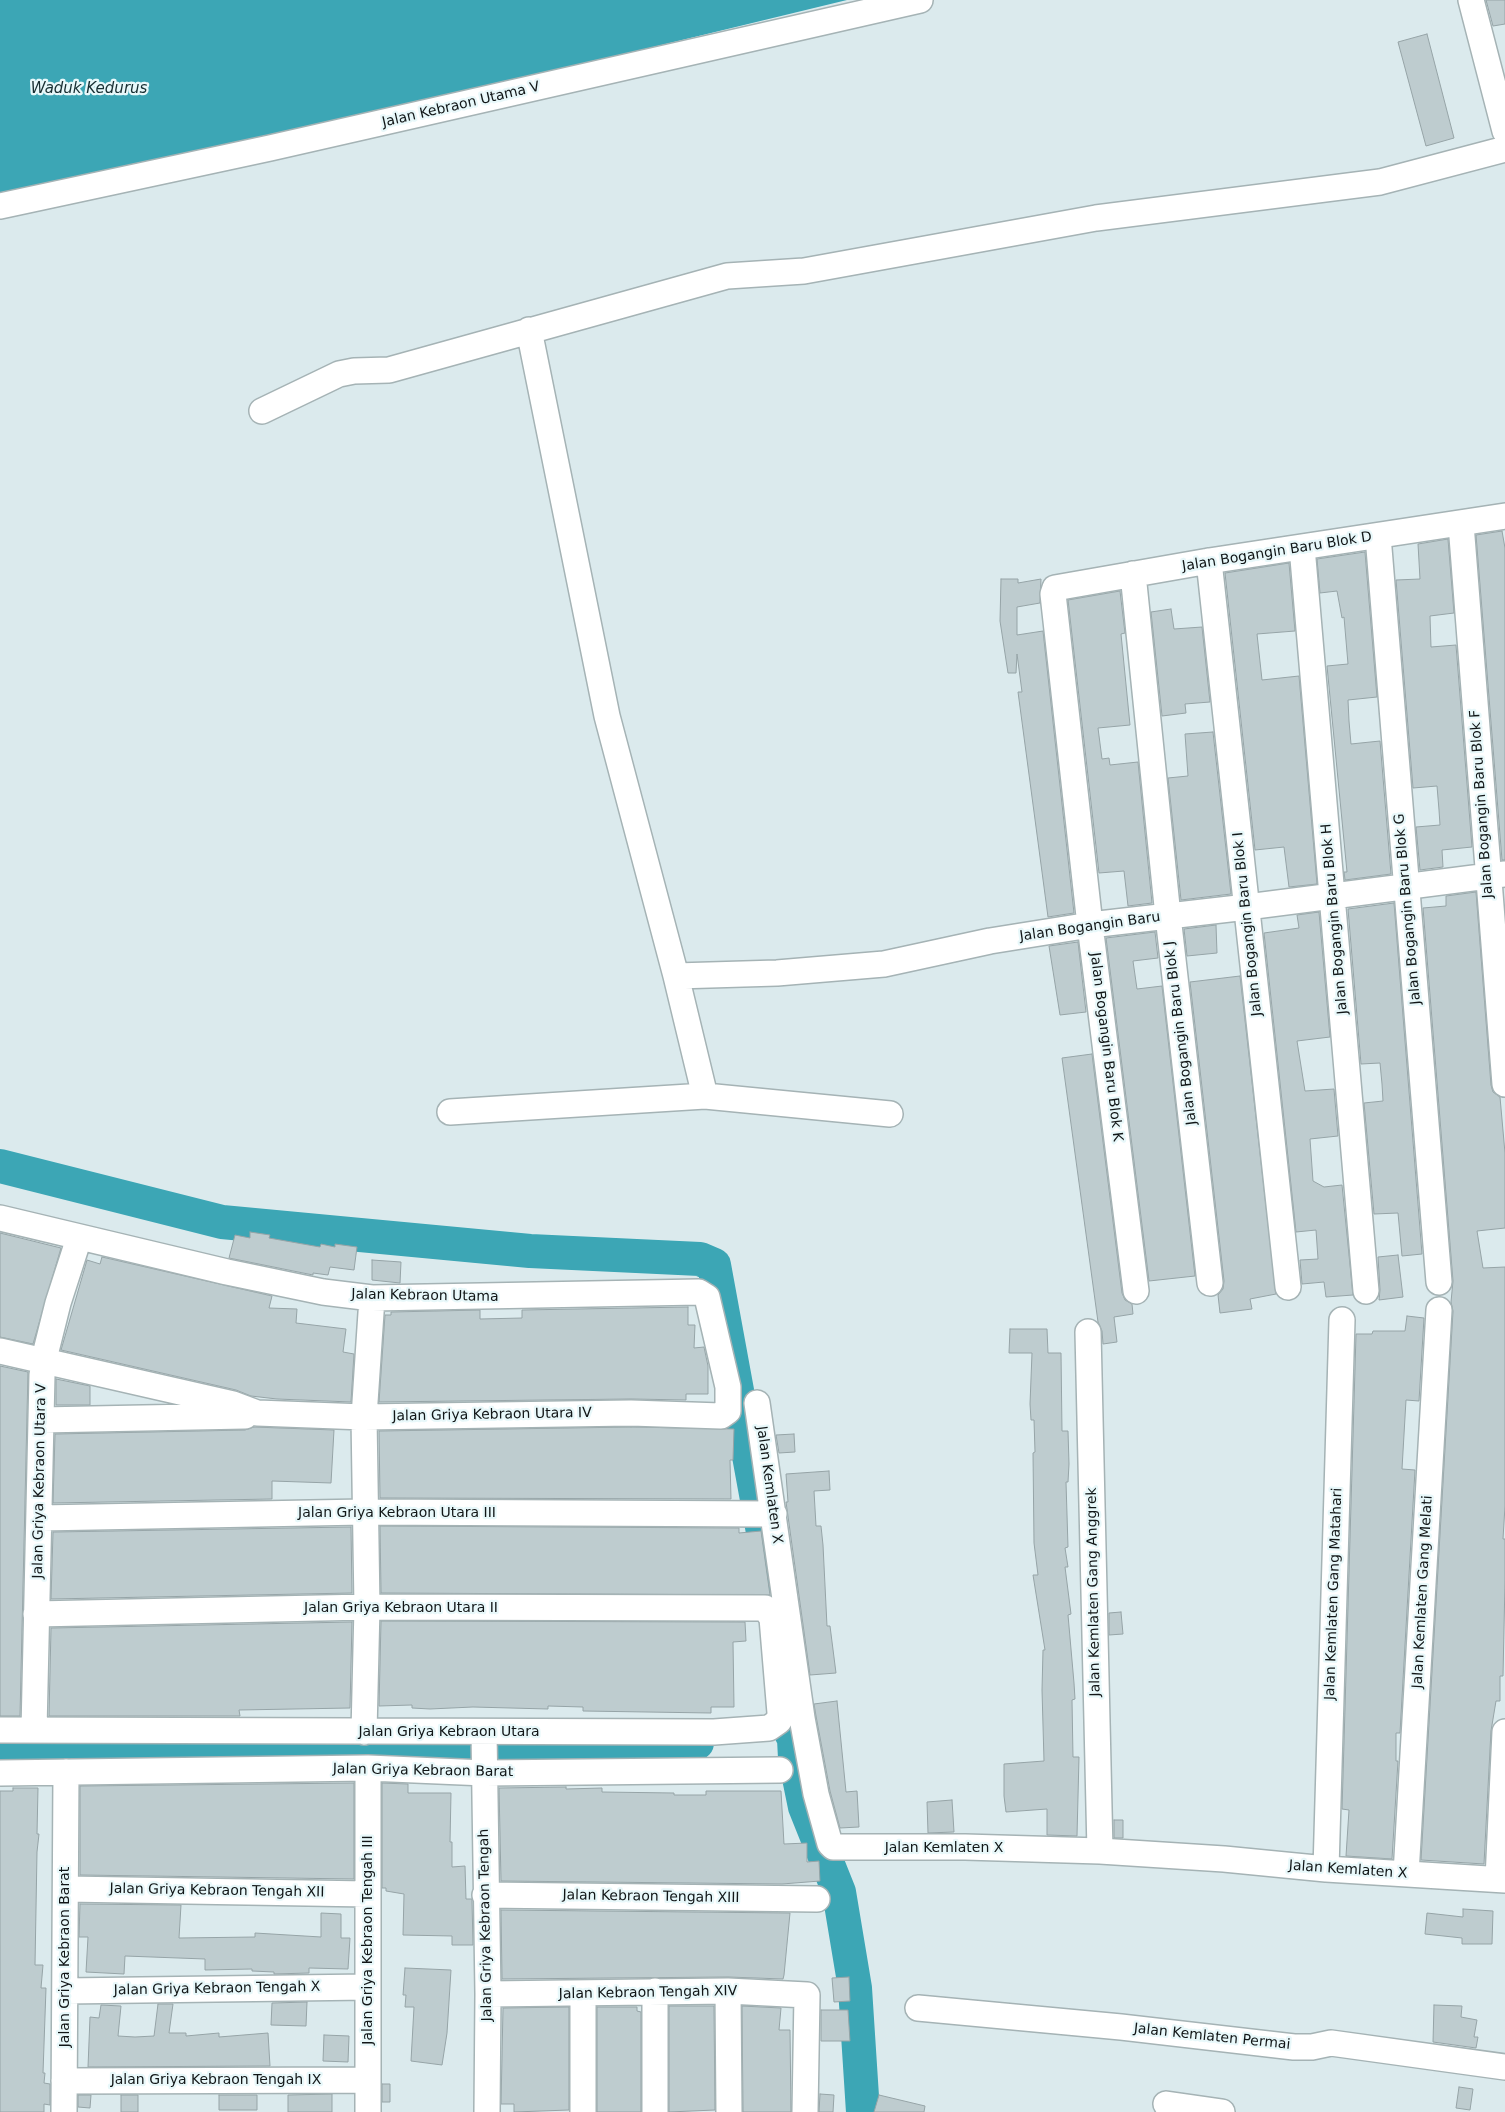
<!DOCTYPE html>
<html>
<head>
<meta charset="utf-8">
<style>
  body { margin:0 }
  canvas { display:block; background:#dbeaed }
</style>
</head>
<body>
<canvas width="1505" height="2112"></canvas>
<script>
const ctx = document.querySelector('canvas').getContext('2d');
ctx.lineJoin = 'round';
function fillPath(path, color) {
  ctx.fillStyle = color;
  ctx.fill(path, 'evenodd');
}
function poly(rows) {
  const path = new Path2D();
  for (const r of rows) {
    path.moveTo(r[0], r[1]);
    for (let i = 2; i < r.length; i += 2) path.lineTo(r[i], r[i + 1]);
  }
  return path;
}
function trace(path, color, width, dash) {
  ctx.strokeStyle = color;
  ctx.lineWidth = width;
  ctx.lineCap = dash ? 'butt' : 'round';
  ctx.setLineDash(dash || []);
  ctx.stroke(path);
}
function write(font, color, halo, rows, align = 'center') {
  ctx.font = font + ' "DejaVu Sans",sans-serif';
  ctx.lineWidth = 4.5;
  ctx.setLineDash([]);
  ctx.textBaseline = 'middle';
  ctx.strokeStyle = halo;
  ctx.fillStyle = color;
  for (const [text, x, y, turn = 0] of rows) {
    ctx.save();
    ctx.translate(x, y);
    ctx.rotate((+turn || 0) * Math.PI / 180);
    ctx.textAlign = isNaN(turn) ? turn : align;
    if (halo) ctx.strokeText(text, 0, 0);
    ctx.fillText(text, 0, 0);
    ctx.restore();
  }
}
fillPath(poly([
  [0,0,847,0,175,163,0,198]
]), '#3ca6b5');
trace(poly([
  [0,1166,222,1222,530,1251,700,1259,714,1265,771,1576],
  [783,1684,786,1723,794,1739,795,1758,805,1807,839,1892,855,1988,863,2112],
  [0,1745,499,1750,697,1743]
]), '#3ca6b5', 34);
const building = poly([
  [1486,0,1505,0,1505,24,1493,26,1486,0],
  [1427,34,1454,138,1426,146,1398,42,1427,34],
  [1502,531,1505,548,1505,860,1502,860,1476,535,1502,531],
  [1448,539,1454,613,1430,616,1431,647,1456,645,1472,847,1442,850,1443,867,1420,870,1416,827,1440,825,1439,810,1437,786,1413,788,1396,580,1420,579,1418,544,1448,539],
  [1365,552,1377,697,1348,700,1349,721,1351,744,1380,741,1391,874,1345,880,1344,872,1347,872,1327,666,1348,664,1344,617,1342,618,1337,591,1320,593,1317,559,1365,552],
  [1289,563,1295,631,1257,634,1262,680,1299,676,1317,884,1289,887,1284,847,1255,850,1225,573,1289,563],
  [1001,579,1018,579,1018,583,1041,579,1040,603,1017,607,1017,635,1043,631,1074,913,1048,917,1018,692,1022,692,1017,654,1016,673,1008,673,1000,621,1001,579],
  [1120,591,1125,633,1121,634,1130,725,1098,728,1102,759,1109,758,1110,765,1138,762,1152,903,1128,906,1124,871,1099,873,1068,600,1120,591],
  [1171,609,1174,629,1202,627,1210,702,1185,704,1186,713,1162,716,1151,612,1171,609],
  [1213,732,1231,894,1181,900,1168,778,1188,776,1185,734,1213,732],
  [1476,892,1491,1085,1493,1092,1500,1097,1505,1153,1505,1228,1477,1231,1483,1268,1505,1267,1505,1506,1503,1539,1505,1539,1505,1581,1503,1676,1500,1676,1500,1701,1496,1701,1491,1731,1484,1864,1421,1860,1453,1311,1451,1302,1453,1281,1423,908,1446,906,1446,896,1476,892],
  [1394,903,1422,1254,1402,1256,1398,1213,1374,1214,1364,1103,1383,1101,1382,1084,1380,1063,1361,1064,1348,909,1394,903],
  [1319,912,1330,1037,1297,1041,1305,1091,1334,1089,1338,1136,1310,1139,1313,1181,1324,1187,1342,1185,1353,1295,1326,1297,1324,1282,1302,1284,1300,1260,1318,1259,1316,1230,1296,1232,1264,933,1299,928,1297,915,1319,912],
  [1216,925,1217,953,1187,956,1184,929,1216,925],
  [1155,932,1158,958,1133,961,1137,989,1162,986,1195,1276,1149,1281,1106,938,1155,932],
  [1078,942,1086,1012,1060,1015,1049,946,1078,942],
  [1240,976,1276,1294,1250,1299,1252,1309,1220,1313,1218,1295,1223,1289,1224,1281,1190,982,1240,976],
  [1092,1054,1122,1293,1125,1300,1132,1304,1133,1314,1114,1317,1117,1342,1103,1344,1102,1331,1098,1322,1062,1058,1092,1054],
  [250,1232,270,1235,269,1238,320,1247,321,1244,335,1247,335,1244,357,1247,354,1270,330,1267,328,1275,313,1273,313,1275,229,1258,235,1235,250,1238,250,1232],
  [0,1233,61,1248,33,1344,0,1337,0,1233],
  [1398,1255,1403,1297,1379,1300,1380,1290,1378,1257,1398,1255],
  [102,1257,272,1296,269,1308,297,1309,296,1323,346,1329,343,1352,354,1354,351,1402,277,1399,251,1396,236,1390,61,1350,87,1260,100,1264,102,1257],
  [372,1260,401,1262,400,1283,372,1280,372,1260],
  [688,1307,688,1325,695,1325,694,1348,704,1347,708,1366,708,1394,686,1394,686,1400,631,1399,379,1402,385,1315,391,1315,391,1312,480,1310,480,1319,522,1318,522,1310,688,1307],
  [1407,1316,1424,1318,1419,1401,1406,1400,1402,1469,1415,1470,1400,1733,1396,1733,1396,1761,1398,1761,1392,1859,1346,1856,1349,1810,1342,1809,1356,1334,1372,1334,1373,1331,1405,1331,1407,1316],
  [1010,1329,1047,1329,1048,1353,1061,1353,1062,1431,1068,1431,1069,1464,1068,1482,1066,1482,1068,1547,1065,1548,1068,1567,1065,1567,1071,1614,1068,1615,1074,1683,1075,1699,1072,1700,1073,1757,1079,1757,1077,1836,1047,1835,1047,1809,1006,1812,1004,1796,1004,1764,1044,1761,1042,1690,1043,1650,1045,1650,1033,1575,1038,1575,1034,1543,1033,1453,1035,1452,1034,1420,1031,1420,1030,1404,1032,1353,1009,1353,1010,1329],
  [0,1366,28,1372,20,1716,0,1716,0,1366],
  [56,1379,90,1386,90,1405,56,1405,56,1379],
  [254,1427,334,1430,331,1483,272,1481,272,1499,53,1503,55,1434,245,1430,254,1427],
  [631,1427,734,1429,733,1460,730,1460,731,1499,380,1498,379,1431,631,1427],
  [794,1434,795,1452,779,1453,776,1435,794,1434],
  [829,1471,830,1490,814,1491,816,1526,821,1526,823,1545,827,1626,830,1626,836,1673,810,1675,786,1502,788,1502,786,1474,829,1471],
  [380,1526,739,1528,739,1533,761,1531,770,1595,381,1593,380,1526],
  [351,1527,352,1593,51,1599,53,1532,351,1527],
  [1121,1612,1123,1634,1109,1635,1109,1613,1121,1612],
  [381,1621,745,1622,746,1641,733,1642,734,1707,711,1707,711,1713,583,1711,583,1707,548,1706,548,1709,473,1707,430,1709,412,1708,412,1705,379,1706,381,1621],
  [352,1622,350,1708,239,1710,240,1716,49,1716,51,1628,352,1622],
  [837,1701,846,1792,857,1791,859,1827,840,1828,830,1791,816,1716,814,1704,837,1701],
  [354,1783,354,1879,80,1875,80,1786,354,1783],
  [382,1783,408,1784,408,1793,451,1793,450,1842,452,1842,452,1867,465,1866,466,1899,472,1899,472,1901,473,1945,452,1945,452,1936,403,1935,404,1894,386,1891,386,1888,382,1888,382,1783],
  [566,1787,566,1789,602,1788,602,1792,674,1793,674,1795,706,1795,706,1791,781,1791,784,1844,807,1843,807,1862,819,1861,820,1881,782,1884,501,1881,499,1788,566,1787],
  [13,1788,38,1788,37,1834,39,1834,37,1852,35,1965,43,1965,41,1988,46,1988,43,2073,45,2073,44,2083,50,2084,50,2105,44,2104,44,2112,0,2112,0,1791,13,1791,13,1788],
  [952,1800,954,1832,928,1833,927,1802,952,1800],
  [1114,1820,1123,1820,1123,1838,1114,1838,1114,1820],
  [80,1904,181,1905,179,1938,255,1937,255,1933,321,1937,321,1913,341,1914,341,1938,350,1938,348,1969,309,1968,309,1973,274,1974,274,1972,252,1971,252,1969,205,1970,205,1959,125,1956,124,1974,86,1972,88,1937,79,1937,80,1904],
  [1463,1909,1493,1911,1492,1944,1462,1944,1462,1938,1425,1934,1427,1913,1463,1917,1463,1909],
  [501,1910,790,1913,784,1975,783,1979,728,1977,502,1979,501,1910],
  [405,1968,451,1970,447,2033,442,2065,411,2061,414,2007,405,2007,406,1995,403,1995,405,1968],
  [849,1977,850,2001,834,2002,832,1978,849,1977],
  [307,2002,306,2026,271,2025,272,2003,307,2002],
  [158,2004,173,2004,169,2033,186,2033,186,2036,219,2033,219,2037,268,2033,270,2066,88,2067,90,2017,99,2018,101,2005,121,2006,118,2036,135,2037,154,2036,158,2004],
  [1434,2005,1462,2006,1461,2017,1477,2020,1474,2037,1478,2037,1476,2048,1433,2042,1434,2005],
  [669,2006,714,2006,715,2110,669,2112,669,2006],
  [742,2006,781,2008,779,2030,790,2030,791,2112,743,2112,742,2006],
  [569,2007,569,2110,514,2112,514,2104,501,2104,503,2008,569,2007],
  [597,2007,637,2007,637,2011,641,2012,641,2112,597,2112,597,2007],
  [821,2010,848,2010,850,2041,821,2041,821,2010],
  [324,2035,349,2036,348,2062,323,2061,324,2035],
  [382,2084,390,2084,390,2102,382,2102,382,2084],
  [1459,2087,1473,2089,1470,2110,1456,2108,1459,2087],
  [332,2094,332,2112,288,2112,288,2095,332,2094],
  [820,2094,834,2095,833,2112,819,2112,820,2094],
  [78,2095,91,2095,90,2108,78,2107,78,2095],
  [121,2095,138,2095,138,2112,121,2112,121,2095],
  [219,2095,257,2095,257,2110,219,2110,219,2095],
  [879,2095,925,2106,924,2112,874,2112,879,2095]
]);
fillPath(building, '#becccf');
trace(building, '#96a4a7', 1);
const minor = poly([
  [1471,0,1505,131],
  [0,206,270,148,920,0],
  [529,330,607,716,676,976,705,1096],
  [262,411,339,374,354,371,389,370,727,276,804,271,1096,218,1380,182,1505,149],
  [1461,524,1505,1084],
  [1378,536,1439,1282],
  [1302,547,1366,1291],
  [1209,561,1288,1287],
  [1133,574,1168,916,1210,1283],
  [676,976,777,973,884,964,990,941,1090,925,1247,907,1505,874],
  [450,1112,705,1096,890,1114],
  [0,1218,227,1272,323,1292,372,1298,699,1292,707,1297,728,1387,728,1411,721,1416,631,1413,364,1417,257,1413,233,1404,0,1351],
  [1136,1291,1090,925,1053,594,1055,588,1209,561,1505,516],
  [1088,1332,1100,1851],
  [757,1403,802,1718,816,1794,830,1844,833,1847,965,1847,1100,1851,1224,1859,1326,1869,1505,1880],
  [41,1420,245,1416],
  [40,1518,364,1512,774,1514],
  [0,1730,714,1732,769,1728,779,1721,780,1713,772,1618,765,1608,367,1607,36,1614],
  [34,1730,42,1375,45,1355,58,1303,79,1238],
  [364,1732,367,1607,364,1417,372,1298],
  [484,1732,488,1994,487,2112],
  [0,1773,368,1768,485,1773,780,1770],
  [1326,1869,1342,1320],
  [1406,1874,1439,1310],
  [1498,1879,1505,1732],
  [66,1889,368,1894],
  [485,1895,817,1899],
  [65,1991,368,1987],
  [655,1991,655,2112],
  [728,1991,729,2112],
  [488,1994,728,1991,807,1995,805,2112],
  [918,2008,1121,2027,1294,2047,1312,2047,1331,2043,1505,2067],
  [64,2081,368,2080],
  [1166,2104,1222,2112],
  [64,2112,66,1772],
  [368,2112,368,1768],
  [583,2112,583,1994]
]);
trace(minor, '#a5b3b5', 28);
trace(minor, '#fff', 25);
write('14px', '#111617', '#e8f8fa', [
  ["Jalan Kebraon Utama V",461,105,-13],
  ["Jalan Bogangin Baru Blok D",1277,552,-9],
  ["Jalan Bogangin Baru Blok F",1482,804,-94],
  ["Jalan Bogangin Baru Blok G",1408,909,-95],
  ["Jalan Bogangin Baru Blok H",1335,919,-95],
  ["Jalan Bogangin Baru Blok I",1248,924,-96],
  ["Jalan Bogangin Baru",1090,927,-8],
  ["Jalan Bogangin Baru Blok J",1181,1033,-97],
  ["Jalan Bogangin Baru Blok K",1106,1047,83],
  ["Jalan Kebraon Utama",425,1296,1],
  ["Jalan Griya Kebraon Utara IV",492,1415,-1],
  ["Jalan Griya Kebraon Utara V",40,1481,-89],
  ["Jalan Kemlaten X",769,1485,82],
  ["Jalan Griya Kebraon Utara III",397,1513],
  ["Jalan Kemlaten Gang Anggrek",1094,1592,-91],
  ["Jalan Kemlaten Gang Melati",1423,1592,-87],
  ["Jalan Kemlaten Gang Matahari",1334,1594,-88],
  ["Jalan Griya Kebraon Utara II",401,1608],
  ["Jalan Griya Kebraon Utara",449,1732],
  ["Jalan Griya Kebraon Barat",423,1771,1],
  ["Jalan Kemlaten X",944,1848],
  ["Jalan Kemlaten X",1348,1870,4],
  ["Jalan Griya Kebraon Tengah XII",217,1891,1],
  ["Jalan Kebraon Tengah XIII",651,1897,1],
  ["Jalan Griya Kebraon Tengah",486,1925,-91],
  ["Jalan Griya Kebraon Tengah III",368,1940,-90],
  ["Jalan Griya Kebraon Barat",65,1957,-90],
  ["Jalan Griya Kebraon Tengah X",217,1989,-1],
  ["Jalan Kebraon Tengah XIV",648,1993,-1],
  ["Jalan Kemlaten Permai",1212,2037,6],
  ["Jalan Griya Kebraon Tengah IX",216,2080]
]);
write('italic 15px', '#172e32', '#e8f8fa', [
  ["Waduk Kedurus",89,89]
]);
</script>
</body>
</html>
